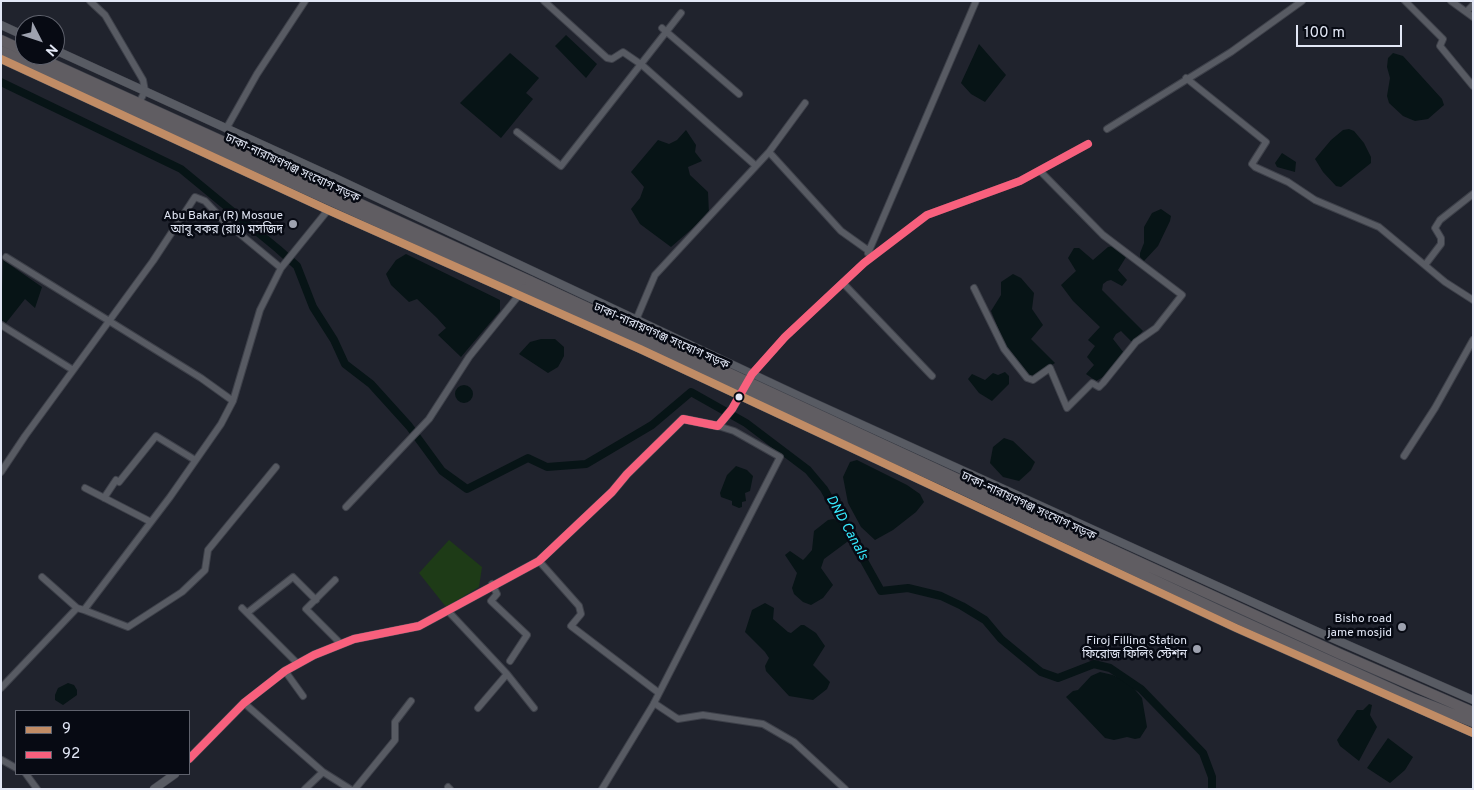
<!DOCTYPE html>
<html>
<head>
<meta charset="utf-8">
<style>
  body { margin:0 }
  #map { position:relative; width:1474px; height:790px; overflow:hidden; background:#20232d; font-family:Overpass,sans-serif }
  canvas { display:block }
  .frame { position:absolute; inset:0; border:2px solid #e2e7f5; pointer-events:none }
  .legend { position:absolute; left:15px; top:710px; width:175px; height:65px; box-sizing:border-box; background:#070a13; border:1px solid #5f626d; margin:0; padding:6px 9px; list-style:none; font-size:15px; color:#e2e7f5 }
  .legend li { display:flex; align-items:center; gap:10px; height:25px }
  .legend b { width:25px; border:1px solid #5f626d }
  .north { position:absolute; left:15px; top:15px; width:50px; height:50px; box-sizing:border-box; background:#070a13; border:1px solid #5f626d; border-radius:50%; rotate:131deg; font-size:14px; font-weight:700; line-height:20px; text-align:center; color:#e2e7f5 }
  .north::after { content:''; display:block; margin:auto; width:18px; height:22px; background:#9ea2af; clip-path:polygon(50% 0,100% 100%,50% 72%,0 100%) }
  .scale { position:absolute; left:1296px; top:25px; width:106px; height:22px; box-sizing:border-box; border:2px solid #e2e7f5; border-top:0; padding-left:6px; font-size:15px; line-height:18px; white-space:nowrap; color:#e2e7f5; -webkit-text-stroke:4px #070a13; paint-order:stroke }
</style>
</head>
<body>
<div id="map">
<canvas width="1474" height="790"></canvas>
<div class="frame"></div>
<ul class="legend">
<li><b style="height:6px;background:#c18c65"></b>9</li>
<li><b style="height:6px;background:#f8607d"></b>92</li>
</ul>
<div class="north">N</div>
<div class="scale">100 m</div>
</div>
<script>
const ctx = document.querySelector('canvas').getContext('2d');
ctx.lineJoin = 'round';
function fillPath(path, color) {
  ctx.fillStyle = color;
  ctx.fill(path, 'evenodd');
}
function poly(rows) {
  const path = new Path2D();
  for (const r of rows) {
    if (r.length === 3) {
      path.moveTo(r[0] + r[2], r[1]);
      path.arc(r[0], r[1], r[2], 0, 2 * Math.PI);
      continue;
    }
    path.moveTo(r[0], r[1]);
    for (let i = 2; i < r.length; i += 2) path.lineTo(r[i], r[i + 1]);
  }
  return path;
}
function trace(path, color, width, dash) {
  ctx.strokeStyle = color;
  ctx.lineWidth = width;
  ctx.lineCap = dash ? 'butt' : 'round';
  ctx.setLineDash(dash || []);
  ctx.stroke(path);
}
function write(font, color, halo, rows, align = 'center') {
  ctx.font = font + ' Overpass,"Noto Sans Bengali",sans-serif';
  ctx.lineWidth = 5;
  ctx.setLineDash([]);
  ctx.textBaseline = 'middle';
  ctx.strokeStyle = halo;
  ctx.fillStyle = color;
  for (const [text, x, y, turn = 0] of rows) {
    ctx.save();
    ctx.translate(x, y);
    ctx.rotate((+turn || 0) * Math.PI / 180);
    ctx.textAlign = isNaN(turn) ? turn : align;
    if (halo) ctx.strokeText(text, 0, 0);
    ctx.fillText(text, 0, 0);
    ctx.restore();
  }
}
fillPath(poly([
  [449,540,482,567,479,587,446,607,419,573]
]), '#1e3b17');
fillPath(poly([
  [566,35,597,64,586,78,555,46],
  [979,44,1006,75,985,102,971,94,961,83],
  [510,53,539,78,526,93,533,99,501,138,460,103],
  [1393,53,1403,56,1442,99,1444,105,1428,119,1415,121,1410,119,1403,116,1389,103,1387,96,1390,78,1387,67,1388,58],
  [1349,129,1354,131,1364,143,1371,157,1371,163,1341,187,1336,186,1323,172,1315,159,1331,140,1343,130],
  [686,130,696,145,695,152,702,161,688,167,690,175,708,192,709,214,671,247,640,224,631,209,640,198,644,187,631,172,658,140,669,144,677,140],
  [1282,153,1296,162,1295,172,1277,167,1275,163],
  [1161,209,1171,216,1170,221,1158,246,1144,261,1140,257,1140,253,1144,243,1144,227,1152,213],
  [1113,246,1126,257,1118,270,1127,280,1122,286,1111,280,1107,281,1103,284,1102,290,1143,331,1132,342,1121,331,1116,334,1113,339,1124,353,1105,376,1096,381,1086,374,1094,365,1087,357,1095,346,1088,340,1100,327,1073,301,1061,285,1076,271,1068,258,1074,248,1079,248,1093,260,1108,247],
  [406,254,500,300,500,311,461,357,438,335,446,328,437,318,417,299,409,302,391,285,386,274,396,260],
  [3,260,42,287,35,308,25,299,6,323,1,320],
  [1013,274,1021,278,1034,293,1032,309,1043,325,1031,339,1055,363,1030,378,1006,347,991,311,1001,295,1001,282],
  [541,339,555,339,564,347,564,356,558,367,548,373,519,354,530,342],
  [1005,372,1009,376,1009,384,992,401,979,393,968,379,972,374,985,380,993,373,998,375],
  [464,394,9],
  [1004,438,1013,441,1035,462,1031,470,1019,481,1003,477,990,463,993,447],
  [857,460,907,485,920,494,924,502,916,512,893,530,875,540,861,527,848,503,843,477,850,462],
  [736,466,747,470,753,476,750,491,745,493,746,501,742,502,742,507,739,508,732,505,732,501,721,497,720,493,727,475],
  [834,519,841,524,851,539,824,559,821,568,833,585,823,598,811,605,803,602,794,594,792,588,797,573,785,555,790,551,803,560,806,557,812,550,814,531,828,520],
  [765,603,774,608,773,619,788,632,791,633,801,625,804,625,816,633,825,646,813,665,830,682,827,689,813,700,789,696,766,671,765,666,769,658,765,652,745,632,752,610],
  [1100,672,1113,675,1131,685,1142,698,1147,727,1140,738,1135,739,1127,737,1114,740,1105,738,1066,697,1073,691,1078,690,1091,676],
  [68,683,74,685,77,690,77,695,63,705,55,700,55,695,58,688],
  [1369,704,1372,705,1370,715,1377,727,1359,761,1340,746,1337,740,1357,710,1363,710],
  [1388,738,1413,757,1405,770,1390,783,1367,768]
]), '#071416');
trace(poly([
  [1,82,181,169,278,249,297,266,313,307,334,340,345,364,371,384,409,426,442,471,467,489,528,458,547,467,586,464,652,425,691,392,746,423,808,470,824,489,881,591,908,588,941,596,962,606,985,620,1001,639,1041,672,1058,678,1094,664,1110,668,1141,689,1203,753,1212,777,1212,789]
]), '#071416', 8);
const minor = poly([
  [90,1,105,15,143,80,145,91,139,103],
  [544,1,607,58,612,59,623,52,642,65,756,166],
  [1405,1,1443,39,1440,46,1473,86],
  [1451,1,1473,17],
  [1466,12,1473,5],
  [662,28,739,94],
  [1186,78,1266,142,1252,164,1255,167,1288,182,1315,200,1379,227,1445,282,1473,300],
  [226,129,257,74,305,1],
  [1107,129,1231,52,1302,1],
  [517,132,561,166,681,13],
  [769,152,805,103],
  [868,253,976,1],
  [6,257,201,378,233,401],
  [1425,265,1441,244,1441,238,1435,228,1440,220,1473,194],
  [843,283,932,376],
  [974,288,1004,349,1027,378,1033,380,1050,368,1067,408,1092,383,1099,387,1103,383,1136,342,1156,328,1182,295,1103,235,1043,174],
  [636,320,655,275,769,152,841,231,869,251],
  [1,325,73,370],
  [752,374,785,337,864,263,927,215,1020,181,1088,144],
  [1404,456,1435,408,1473,340],
  [1,472,25,436,153,261,195,197,205,201,223,220,281,268],
  [85,488,151,522],
  [104,498,116,480,119,482,156,436,195,460],
  [346,507,429,419,469,357,519,295],
  [539,561,579,606,581,614,571,626,659,693],
  [42,577,77,608],
  [335,580,306,609,341,644],
  [492,584,497,594,491,601,527,635,510,661],
  [242,608,298,664],
  [84,610,128,627,182,592,205,570,208,550,276,467],
  [448,611,507,674,478,708],
  [247,613,293,577,316,600],
  [285,671,303,696],
  [507,674,534,708],
  [1,688,77,608,84,610,170,497,221,424,233,401,260,310,281,268,328,210],
  [244,703,323,772,305,789],
  [654,703,678,719,703,715,763,724,794,742,845,789],
  [2,760,16,768],
  [323,772,350,789],
  [26,774,37,789],
  [448,787,450,789],
  [355,789,395,740,395,722,411,701],
  [602,789,653,705,780,457,734,431,718,426]
]);
const tertiary = poly([
  [1,25,25,36],
  [55,50,335,178,799,396,1316,631,1473,700],
  [1,59,328,210,640,349,1236,628,1473,733],
  [189,759,244,703,285,671,314,655,354,639,419,626,539,561,612,492,627,474,683,419,718,426,732,409,742,392],
  [154,789,175,774]
]);
const primary = poly([
  [1,40,25,51],
  [1,51,525,289],
  [33,55,530,281],
  [960,480,1340,654,1473,712],
  [957,487,1220,611,1414,699,1473,722]
]);
trace(minor, '#3e414a', 8);
trace(tertiary, '#3e414a', 9);
trace(primary, '#3e414a', 11);
trace(minor, '#585b63', 6);
trace(tertiary, '#585b63', 8);
trace(primary, '#605d62', 10);
const primaryBridge = poly([
  [530,281,960,480],
  [525,289,957,487]
]);
trace(primaryBridge, '#3e414a', 11, []);
trace(primaryBridge, '#605d62', 10);
trace(poly([
  [1,59,328,210,640,349,1236,628,1473,733]
]), '#c18c65', 8);
trace(poly([
  [189,759,244,703,285,671,314,655,354,639,419,626,539,561,612,492,627,474,683,419,718,426,732,409,752,374,785,337,864,263,927,215,1020,181,1088,144]
]), '#f8607d', 8);
for (const [x, y, r, color] of [
  [293,224,5,"#9ea2af"],
  [739,397,4.5,"#e2e7f5"],
  [1402,627,5,"#9ea2af"],
  [1197,649,5,"#9ea2af"]
]) {
  const dot = new Path2D();
  dot.arc(x, y, r, 0, 2 * Math.PI);
  ctx.fillStyle = color;
  ctx.fill(dot);
  trace(dot, '#070a13', 2);
}
write('12px', '#e2e7f5', '#070a13', [
  ["ঢাকা-নারায়ণগঞ্জ সংযোগ সড়ক",292,169,25],
  ["ঢাকা-নারায়ণগঞ্জ সংযোগ সড়ক",661,337,24],
  ["ঢাকা-নারায়ণগঞ্জ সংযোগ সড়ক",1028,507,25]
]);
write('12px', '#e2e7f5', '#070a13', [
  ["Abu Bakar (R) Mosque",283,217],
  ["আবু বকর (রাঃ) মসজিদ",283,231],
  ["Bisho road",1392,620],
  ["jame mosjid",1392,634],
  ["Firoj Filling Station",1187,642],
  ["ফিরোজ ফিলিং স্টেশন",1187,656]
], 'right');
write('italic 14px', '#36eafe', '#070a13', [
  ["DND Canals",846,528,61]
]);
</script>
</body>
</html>
